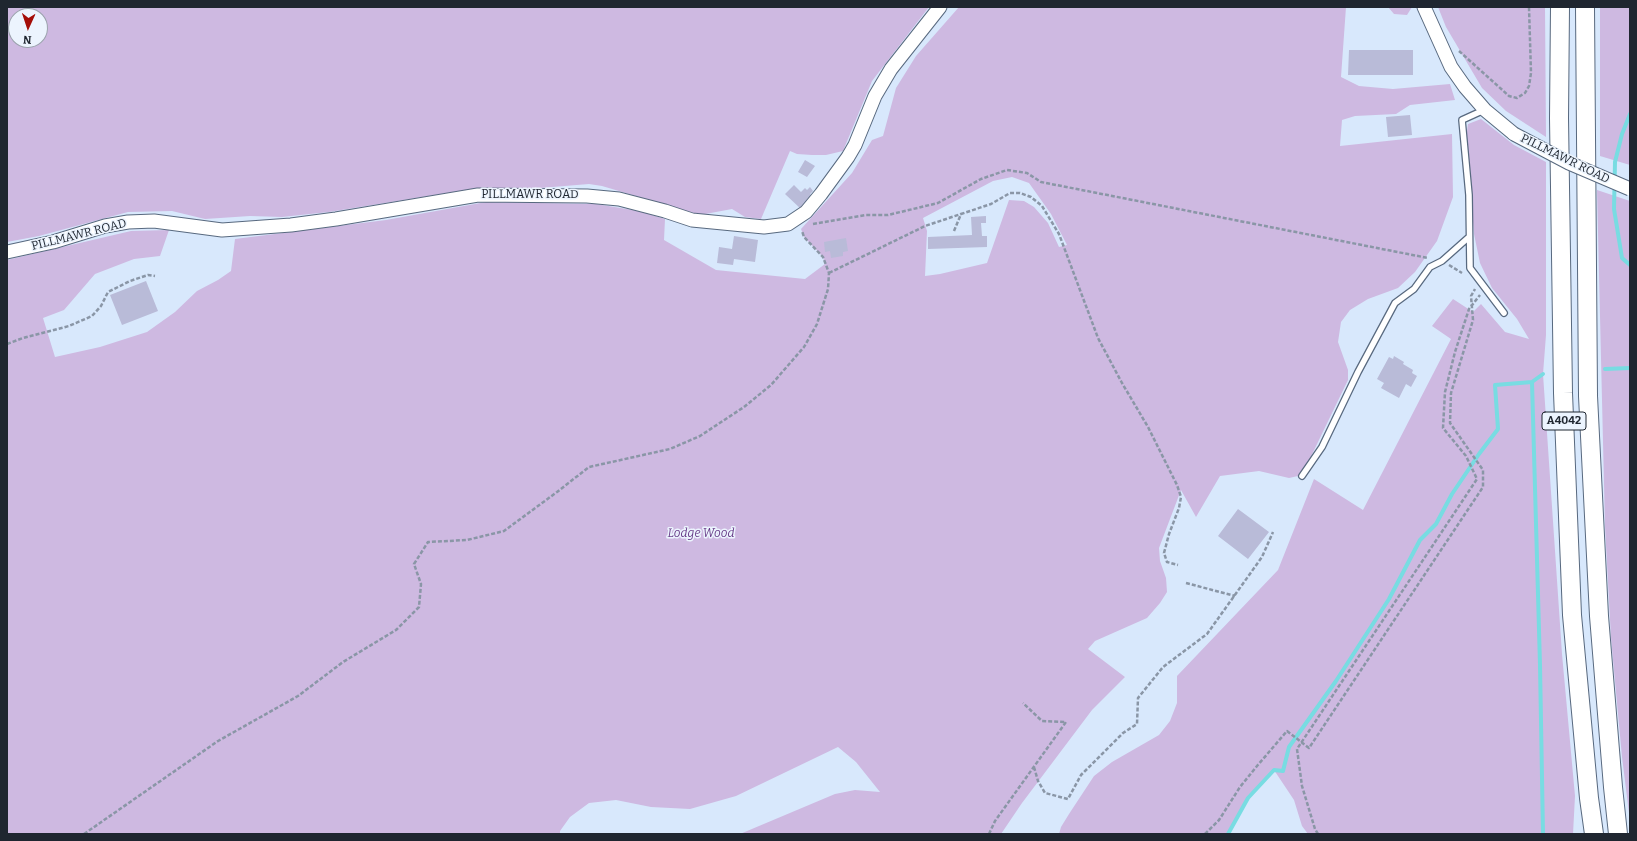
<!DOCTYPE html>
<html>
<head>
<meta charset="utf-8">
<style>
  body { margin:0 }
  #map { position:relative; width:1637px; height:841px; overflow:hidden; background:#d8e8fc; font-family:Bitter,serif }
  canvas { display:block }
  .frame { position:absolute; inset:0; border:8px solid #1f2630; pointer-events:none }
  .north { position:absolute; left:8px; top:8px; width:40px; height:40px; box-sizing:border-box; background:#ecf4fe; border:1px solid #9aa2ac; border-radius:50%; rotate:183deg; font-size:11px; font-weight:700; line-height:16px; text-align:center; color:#1f2630 }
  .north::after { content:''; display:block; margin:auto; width:14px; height:18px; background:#a40d08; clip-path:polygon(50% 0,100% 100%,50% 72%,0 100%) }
</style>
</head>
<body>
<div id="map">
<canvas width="1637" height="841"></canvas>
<div class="frame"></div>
<div class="north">N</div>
</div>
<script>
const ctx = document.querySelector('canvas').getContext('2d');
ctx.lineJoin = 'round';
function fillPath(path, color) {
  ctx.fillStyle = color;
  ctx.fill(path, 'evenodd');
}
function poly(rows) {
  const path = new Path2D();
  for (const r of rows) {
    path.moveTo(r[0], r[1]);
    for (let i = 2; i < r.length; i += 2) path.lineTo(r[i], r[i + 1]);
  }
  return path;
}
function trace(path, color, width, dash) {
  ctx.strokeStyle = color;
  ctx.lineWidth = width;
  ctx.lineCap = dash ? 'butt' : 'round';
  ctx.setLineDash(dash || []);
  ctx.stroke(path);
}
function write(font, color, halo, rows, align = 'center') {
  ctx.font = font + ' Bitter,serif';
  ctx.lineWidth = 3;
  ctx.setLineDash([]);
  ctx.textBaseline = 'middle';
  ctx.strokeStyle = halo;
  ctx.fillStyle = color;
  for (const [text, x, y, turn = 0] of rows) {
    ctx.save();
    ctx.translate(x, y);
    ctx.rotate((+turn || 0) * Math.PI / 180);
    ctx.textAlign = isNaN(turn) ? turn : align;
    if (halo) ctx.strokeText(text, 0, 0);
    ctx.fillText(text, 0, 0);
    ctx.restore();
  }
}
fillPath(poly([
  [7,7,929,7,872,81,843,151,826,155,812,155,797,154,790,151,761,219,745,217,732,209,700,215,602,186,589,184,528,189,478,188,329,212,282,217,250,216,205,219,172,211,128,212,39,236,7,242],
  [16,16,40,16,40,40,16,40],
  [959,7,1346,7,1341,77,1359,86,1393,89,1450,84,1455,100,1410,105,1396,114,1355,116,1342,120,1340,146,1452,134,1453,197,1437,241,1415,272,1398,288,1368,299,1350,310,1341,322,1338,342,1348,370,1348,380,1303,473,1298,476,1289,478,1259,471,1220,476,1196,517,1181,490,1159,548,1160,561,1166,578,1167,592,1160,603,1147,618,1095,641,1088,649,1125,677,1092,710,1022,803,1001,834,740,834,835,794,855,790,880,792,856,762,838,747,736,796,690,809,651,807,616,800,589,803,570,817,560,831,560,834,7,834,7,260,131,231,169,230,160,256,134,259,95,274,64,310,43,318,55,357,100,347,147,332,175,312,197,291,218,280,231,271,235,239,386,220,486,202,596,204,639,211,665,219,664,240,716,270,805,279,825,264,823,257,804,237,801,229,852,173,872,140,883,136,896,88,916,56],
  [1012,177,1029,183,1051,214,1067,245,1059,247,1048,223,1034,207,1024,201,1009,200,987,263,940,274,925,276,927,231,923,218,993,181],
  [1388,7,1412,7,1407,15,1394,14],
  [1438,7,1545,7,1546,137,1506,111,1482,88,1446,27],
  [1600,7,1630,7,1630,165,1600,156],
  [1481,119,1514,145,1546,162,1546,335,1543,374,1562,654,1575,796,1573,834,1308,834,1302,826,1294,800,1274,770,1248,798,1228,834,1059,834,1061,827,1069,814,1094,776,1112,762,1159,735,1170,721,1177,703,1177,676,1278,570,1314,479,1363,510,1451,339,1432,326,1453,299,1473,312,1481,304,1505,332,1529,339,1517,319,1492,288,1480,263,1474,234,1466,138,1468,124],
  [1597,190,1630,201,1630,821,1622,757,1611,638,1605,526]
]), '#ceb9e1');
trace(poly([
  [1630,114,1622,134,1615,162,1614,209,1622,258,1630,265],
  [1605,369,1630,368],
  [1532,382,1540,665,1543,834],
  [1228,834,1248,798,1274,770,1283,771,1289,747,1336,681,1389,599,1420,540,1436,524,1452,494,1479,454,1498,429,1495,385,1532,382,1543,374]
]), '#78dce2', 4);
fillPath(poly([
  [1349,50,1413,50,1413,75,1348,75],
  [1410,115,1412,135,1388,137,1386,117],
  [805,160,815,166,807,177,798,172],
  [794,185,801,192,805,188,807,190,810,187,813,191,810,194,814,198,802,210,785,194],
  [986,216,986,223,981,223,982,236,987,236,987,247,928,249,928,237,972,235,971,217],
  [734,236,758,240,755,262,734,259,733,265,717,263,719,247,732,249],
  [846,238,848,251,843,252,843,256,831,258,830,251,825,252,824,242],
  [146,281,158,311,122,325,110,295],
  [1394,356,1404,362,1403,364,1413,370,1412,373,1417,376,1411,387,1406,384,1399,398,1381,388,1384,383,1377,379,1389,357,1393,359],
  [1238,509,1269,532,1248,559,1218,536]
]), '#b9bbd8');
const service = poly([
  [1484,110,1462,120,1469,195,1470,268,1504,313],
  [1302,476,1322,447,1358,372,1395,303,1414,289,1430,267,1442,261,1469,237]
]);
const tertiary = poly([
  [1424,7,1451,67,1465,87,1485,110,1514,134],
  [7,252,53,242,105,226,128,222,154,221,222,230,291,225,336,219,478,195,587,196,619,199,665,211,692,220,764,227,788,224,806,212,821,194,848,157,855,145,875,96,891,69,940,7]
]);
const trunk = poly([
  [1560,7,1559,118,1563,393,1572,615,1589,798,1594,834],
  [1585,7,1588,396,1599,616,1613,787,1618,834]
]);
trace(service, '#58697f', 8);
trace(tertiary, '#58697f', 15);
trace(trunk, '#58697f', 20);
trace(poly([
  [1459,51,1509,96,1517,98,1525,93,1529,86,1531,73,1529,7],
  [813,224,866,215,888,215,938,203,981,179,1007,170,1027,173,1041,182,1428,258],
  [954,231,961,214,991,204,1010,193,1020,193,1031,197,1042,206,1059,234,1098,338,1122,383,1148,427,1177,485,1181,497,1179,508,1169,534,1164,553,1167,562,1178,565],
  [1449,265,1462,273],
  [829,273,925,226,961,214],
  [7,344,23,338,69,326,92,316,101,306,108,292,130,281,148,275,155,276],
  [1186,583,1235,596],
  [1034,767,1038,781,1045,793,1068,799,1081,775,1123,733,1137,724,1138,698,1163,667,1207,634,1262,557,1273,532],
  [84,834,218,741,298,696,343,662,396,630,419,607,421,584,414,564,428,542,467,540,504,531,557,492,589,467,670,449,700,436,744,407,771,385,804,347,817,324,828,289,829,273,823,257,804,237,802,231],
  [989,834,995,821,1066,722,1042,721,1023,703],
  [1205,834,1219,820,1240,787,1257,766,1287,731,1309,748,1483,487,1483,470,1450,423,1451,393,1473,320,1471,296,1475,289],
  [1318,834,1315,829,1302,786,1297,749,1477,479,1466,456,1443,428,1445,392,1455,352,1469,309,1480,295]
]), '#8a96a6', 2.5, [4, 2]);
trace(service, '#fff', 5.5);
trace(tertiary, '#fff', 13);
trace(trunk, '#fff', 18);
const tertiaryBridge = poly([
  [1514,134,1569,163,1630,189]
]);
trace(tertiaryBridge, '#58697f', 15, []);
trace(tertiaryBridge, '#fff', 13);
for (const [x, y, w] of [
  [1564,421,44]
]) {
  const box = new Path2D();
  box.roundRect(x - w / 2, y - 9, w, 18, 3);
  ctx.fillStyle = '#ecf4fe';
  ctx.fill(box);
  trace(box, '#1f2630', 1);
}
write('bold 11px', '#1f2630', null, [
  ["A4042",1564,421]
]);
write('12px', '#1f2630', '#ecf4fe', [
  ["PILLMAWR ROAD",1565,159,26],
  ["PILLMAWR ROAD",530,195],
  ["PILLMAWR ROAD",79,235,-14]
]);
write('italic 12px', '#693e89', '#ecf4fe', [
  ["Lodge Wood",701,534]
]);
</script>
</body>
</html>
